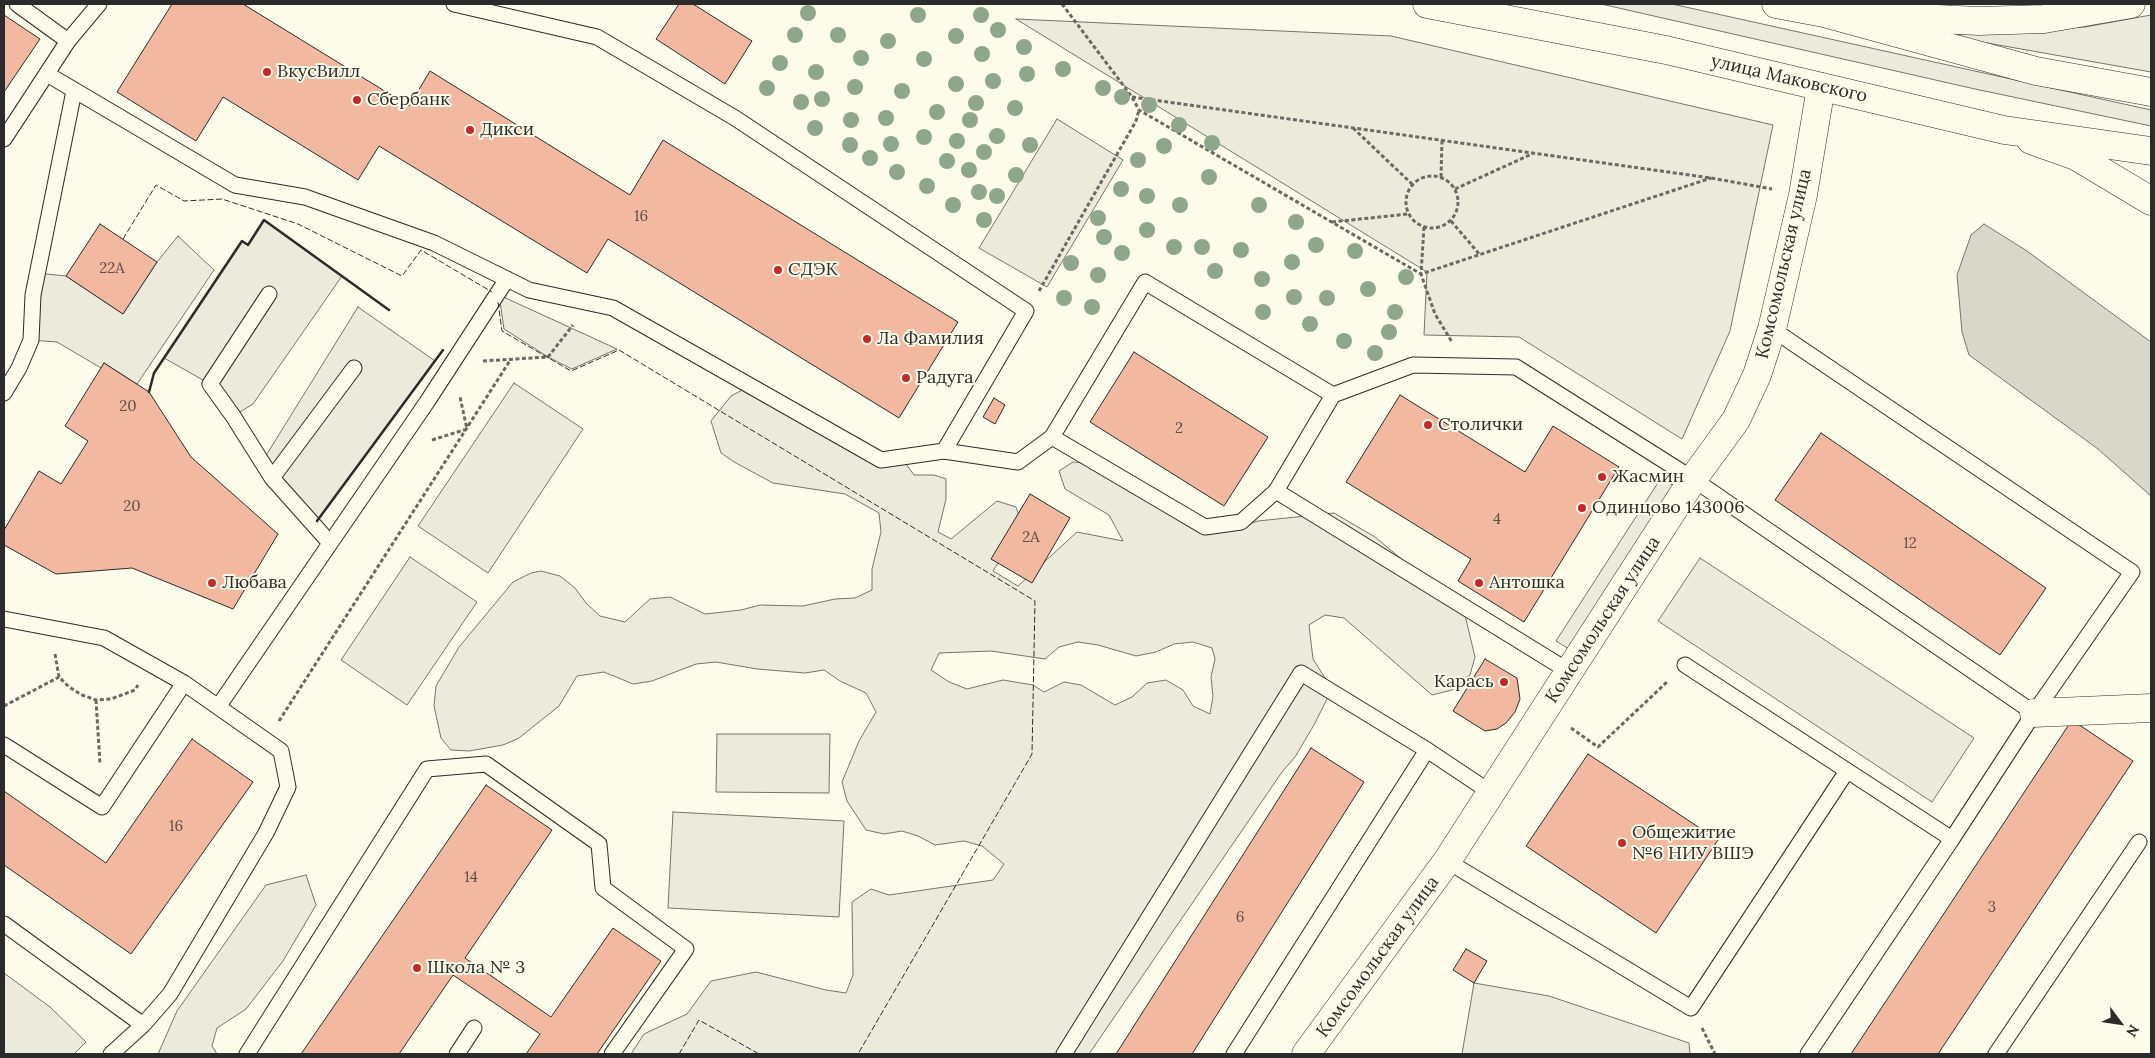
<!DOCTYPE html>
<html>
<head>
<meta charset="utf-8">
<style>
  body { margin:0 }
  #map { position:relative; width:2155px; height:1058px; overflow:hidden; background:#fdfbea; font-family:Lora,serif }
  canvas { display:block }
  .frame { position:absolute; inset:0; border:5px solid #2b2b2b; pointer-events:none }
  .north { position:absolute; left:2095px; top:998px; width:50px; height:50px; -webkit-text-stroke:4px #fdfbea; paint-order:stroke; rotate:121deg; font-size:14px; font-weight:700; line-height:20px; text-align:center; color:#2b2b2b }
  .north::after { content:''; display:block; margin:auto; width:18px; height:22px; background:#2b2b2b; clip-path:polygon(50% 0,100% 100%,50% 72%,0 100%) }
</style>
</head>
<body>
<div id="map">
<canvas width="2155" height="1058"></canvas>
<div class="frame"></div>
<div class="north">N</div>
</div>
<script>
const ctx = document.querySelector('canvas').getContext('2d');
ctx.lineJoin = 'round';
function fillPath(path, color) {
  ctx.fillStyle = color;
  ctx.fill(path, 'evenodd');
}
function poly(rows) {
  const path = new Path2D();
  for (const r of rows) {
    if (r.length === 3) {
      path.moveTo(r[0] + r[2], r[1]);
      path.arc(r[0], r[1], r[2], 0, 2 * Math.PI);
      continue;
    }
    path.moveTo(r[0], r[1]);
    for (let i = 2; i < r.length; i += 2) path.lineTo(r[i], r[i + 1]);
  }
  return path;
}
function trace(path, color, width, dash) {
  ctx.strokeStyle = color;
  ctx.lineWidth = width;
  ctx.lineCap = dash ? 'butt' : 'round';
  ctx.setLineDash(dash || []);
  ctx.stroke(path);
}
function write(font, color, halo, rows, align = 'center') {
  ctx.font = font + ' Lora,serif';
  ctx.lineWidth = 4;
  ctx.setLineDash([]);
  ctx.textBaseline = 'middle';
  ctx.strokeStyle = halo;
  ctx.fillStyle = color;
  for (const [text, x, y, turn = 0] of rows) {
    ctx.save();
    ctx.translate(x, y);
    ctx.rotate((+turn || 0) * Math.PI / 180);
    ctx.textAlign = isNaN(turn) ? turn : align;
    if (halo) ctx.strokeText(text, 0, 0);
    ctx.fillText(text, 0, 0);
    ctx.restore();
  }
}
const green = poly([
  [1601,4,1672,4,2151,110,2151,126,1975,89,1601,4],
  [2151,15,2151,72,1942,35,2085,27,2151,15],
  [1016,19,1391,36,1773,125,1730,331,1682,439,1519,337,1424,335,1427,272,1016,19],
  [1057,119,1123,160,1047,287,979,248,1057,119],
  [499,295,617,349,572,369,548,357,504,329,499,295],
  [514,383,583,429,488,573,418,526,514,383],
  [748,387,853,444,903,460,914,475,934,475,946,479,946,499,938,532,951,539,997,501,1016,507,1022,524,993,571,1018,586,1077,532,1123,541,1109,515,1065,489,1059,471,1073,462,1112,465,1152,504,1199,533,1218,533,1258,521,1334,513,1375,537,1464,611,1475,657,1470,675,1452,690,1432,695,1344,618,1325,615,1309,625,1313,659,1332,689,1314,725,1295,757,1282,772,1089,1054,631,1054,644,1034,687,1014,711,981,756,972,826,990,846,993,853,975,852,902,871,889,889,895,993,880,1004,864,982,846,964,841,935,845,918,836,902,831,884,834,866,830,847,801,842,782,859,741,876,712,866,693,840,681,824,670,805,673,757,669,716,662,696,664,652,681,633,684,604,672,577,676,559,706,519,738,503,745,469,751,451,750,441,738,434,706,436,686,459,647,513,582,531,573,541,571,560,576,575,588,586,603,600,616,625,622,650,599,670,597,705,614,741,610,760,605,803,606,835,599,855,598,872,590,872,569,881,532,879,513,845,494,773,483,736,463,721,453,711,421,731,396,748,387],
  [1078,642,1098,645,1136,656,1156,652,1174,644,1193,642,1212,648,1215,659,1211,677,1213,696,1210,714,1193,706,1183,690,1166,680,1147,683,1132,697,1115,705,1081,685,1064,682,1044,692,1033,685,1003,680,967,689,949,682,931,670,939,653,991,651,1045,659,1059,647,1078,642],
  [410,557,477,602,407,705,341,660,410,557],
  [1700,558,1974,738,1932,802,1658,621,1700,558],
  [717,734,830,734,829,793,716,792,717,734],
  [673,812,844,821,839,917,668,908,673,812],
  [306,875,316,905,283,961,246,1009,217,1028,212,1046,217,1054,158,1054,177,1011,266,885,306,875],
  [1474,983,1549,996,1689,1043,1690,1054,1462,1054,1474,983]
]);
fillPath(green, '#ecebdb');
trace(green, '#74746e', 1);
const parking = poly([
  [264,220,342,276,253,404,233,416,210,384,164,358,242,241,248,245,264,220],
  [178,236,214,270,137,384,104,363,101,368,57,342,31,340,37,273,66,276,123,314,157,262,178,236],
  [358,307,435,361,314,525,262,462,358,307],
  [1661,478,1674,486,1569,649,1556,641,1661,478],
  [4,973,50,1007,86,1042,74,1054,4,1054,4,973]
]);
fillPath(parking, '#eceadb');
trace(parking, '#74746e', 1);
const water = poly([
  [1984,224,2027,251,2151,342,2151,496,2098,449,1969,355,1962,332,1957,275,1971,235,1984,224]
]);
fillPath(water, '#d8d7c9');
trace(water, '#74746e', 1);
const building = poly([
  [172,4,243,4,409,106,430,71,630,195,663,140,958,322,899,418,608,239,587,273,379,146,358,180,223,97,196,141,117,92,172,4],
  [679,4,693,4,752,41,725,84,656,39,679,4],
  [4,15,40,39,4,92,4,15],
  [100,224,157,262,123,314,66,276,100,224],
  [1134,352,1268,437,1224,506,1090,422,1134,352],
  [104,363,149,392,191,457,278,534,233,609,132,568,56,574,4,545,4,530,39,471,61,484,88,441,65,426,104,363],
  [1400,395,1525,472,1553,426,1619,467,1524,622,1458,581,1471,559,1346,482,1400,395],
  [994,398,1005,405,995,424,983,417,994,398],
  [1821,433,2046,588,2000,655,1775,500,1821,433],
  [1030,494,1070,518,1032,583,991,559,1030,494],
  [1485,659,1517,678,1520,699,1515,712,1506,723,1497,729,1485,731,1453,711,1485,659],
  [2072,720,2133,761,1938,1054,1851,1054,2072,720],
  [192,739,253,782,131,954,4,865,4,791,106,863,192,739],
  [1311,748,1364,782,1192,1054,1116,1054,1311,748],
  [1588,754,1718,840,1656,933,1526,846,1588,754],
  [486,785,552,830,465,958,551,1017,613,928,661,961,597,1054,526,1054,540,1034,453,975,399,1054,301,1054,486,785],
  [1466,949,1487,961,1474,983,1453,970,1466,949]
]);
fillPath(building, '#f2b8a0');
trace(building, '#2b2b2b', 1);
const service = poly([
  [17,4,68,41],
  [454,4,597,37,735,118,1026,311,944,451],
  [47,74,235,185,305,197,434,243,529,290,613,308,881,460,944,451,1018,462,1052,437,1205,527,1241,522,1276,491,1570,672],
  [4,139,68,41,99,4],
  [269,294,210,384,233,416,272,478,330,543],
  [1772,329,2132,572,2034,713],
  [4,393,19,368,31,340,33,295,74,91],
  [1333,395,1413,365,1516,367,1693,479,2034,713,1952,839,1685,665],
  [1052,437,1145,282,1333,395,1276,491],
  [272,478,354,368],
  [4,619,104,638,184,683],
  [218,707,427,402,507,279],
  [4,745,102,807,184,683,281,751,288,787,266,833,170,994,143,1025,111,1054],
  [1447,861,1691,1008,1847,771],
  [4,924,143,1025],
  [247,1054,427,769,486,764,599,844,603,888,686,949,612,1054],
  [457,1054,474,1028],
  [1064,1054,1301,673,1427,750,1490,792],
  [1234,1054,1427,750],
  [1808,1054,1952,839],
  [1996,1054,2139,842]
]);
const minor = poly([
  [2034,713,2151,708],
  [1306,1054,1447,861,1693,479,1736,420,1757,375,1772,329,1803,195,1821,87]
]);
const tertiary = poly([
  [1852,15,1979,21,2044,19,2131,4],
  [2031,140,2076,156,2151,201]
]);
const secondary = poly([
  [1427,4,1666,50,2004,130,2151,151],
  [1776,4,1824,13,2036,71,2151,92]
]);
trace(service, '#2b2b2b', 17);
trace(minor, '#2b2b2b', 29);
trace(tertiary, '#2b2b2b', 29);
trace(secondary, '#2b2b2b', 29);
trace(poly([
  [1062,4,1132,97,1139,110,1421,274,1711,178],
  [1132,97,1711,178,1772,189],
  [1353,128,1412,184],
  [1432,202,26],
  [1441,177,1442,140],
  [1455,189,1534,153],
  [1451,221,1480,255],
  [1332,222,1408,214],
  [1424,227,1421,274,1435,314,1452,342],
  [1039,291,1136,121,1139,110],
  [483,361,548,357,573,325],
  [432,440,467,429,460,397],
  [55,654,59,677,69,687,82,695,96,700,111,699,135,690,138,685],
  [96,700,100,764],
  [4,706,59,677],
  [279,721,511,359],
  [1571,728,1598,747,1667,682],
  [1702,1028,1715,1054]
]), '#6a6964', 3, [4, 2.5]);
trace(service, '#fdfbea', 15);
trace(minor, '#fdfbea', 28);
trace(tertiary, '#fdfbea', 28);
trace(secondary, '#fdfbea', 28);
trace(poly([
  [123,239,156,185,184,201,222,199,298,224,402,276,421,250,492,292],
  [498,302,502,331,571,371,619,350,1035,601,1032,754,858,1054],
  [679,1054,699,1020,759,1054]
]), '#2b2b2b', 1, [6, 2.5]);
trace(poly([
  [149,392,154,373,242,241,248,245,264,220,389,310],
  [317,521,443,350]
]), '#2b2b2b', 2.5);
ctx.fillStyle = '#8ea78a';
for (const [x, y] of [
  [808,13],
  [918,15],
  [981,15],
  [998,30],
  [795,35],
  [838,35],
  [956,36],
  [888,41],
  [1024,47],
  [982,54],
  [861,58],
  [924,59],
  [780,63],
  [1063,69],
  [816,72],
  [1027,74],
  [993,81],
  [956,84],
  [855,87],
  [767,88],
  [1103,88],
  [902,91],
  [1122,97],
  [822,99],
  [801,102],
  [976,103],
  [1149,105],
  [1015,108],
  [937,112],
  [886,118],
  [851,120],
  [970,120],
  [1179,125],
  [815,128],
  [997,136],
  [924,137],
  [957,141],
  [1212,143],
  [891,144],
  [850,145],
  [1030,145],
  [1164,146],
  [984,152],
  [870,158],
  [1138,160],
  [947,161],
  [969,170],
  [897,172],
  [1016,175],
  [1209,177],
  [927,186],
  [1121,189],
  [979,192],
  [997,196],
  [1147,196],
  [953,205],
  [1180,205],
  [1259,205],
  [1098,218],
  [984,220],
  [1296,222],
  [1147,230],
  [1104,237],
  [1316,245],
  [1174,247],
  [1202,247],
  [1241,250],
  [1355,251],
  [1122,253],
  [1292,262],
  [1071,263],
  [1215,271],
  [1098,275],
  [1406,277],
  [1262,279],
  [1368,289],
  [1294,297],
  [1064,298],
  [1327,298],
  [1092,307],
  [1263,312],
  [1395,312],
  [1310,324],
  [1389,332],
  [1344,341],
  [1375,353]
]) {
  ctx.beginPath();
  ctx.arc(x, y, 8, 0, 2 * Math.PI);
  ctx.fill();
}
for (const [x, y, r, color] of [
  [267,72,5,"#c62828"],
  [357,100,5,"#c62828"],
  [470,130,5,"#c62828"],
  [778,270,5,"#c62828"],
  [867,339,5,"#c62828"],
  [906,378,5,"#c62828"],
  [1428,425,5,"#c62828"],
  [1602,477,5,"#c62828"],
  [1582,508,5,"#c62828"],
  [212,583,5,"#c62828"],
  [1479,583,5,"#c62828"],
  [1504,682,5,"#c62828"],
  [1622,843,5,"#c62828"],
  [417,968,5,"#c62828"]
]) {
  const dot = new Path2D();
  dot.arc(x, y, r, 0, 2 * Math.PI);
  ctx.fillStyle = color;
  ctx.fill(dot);
  trace(dot, '#fdfbea', 2);
}
write('15px', '#5d4e48', null, [
  ["16",641,217],
  ["22А",112,269],
  ["20",128,407],
  ["2",1179,429],
  ["20",132,507],
  ["4",1497,520],
  ["2А",1031,538],
  ["12",1910,544],
  ["16",176,827],
  ["14",471,878],
  ["3",1992,908],
  ["6",1240,918]
]);
write('18px', '#2b2b2b', '#fdfbea', [
  ["ВкусВилл",277,72],
  ["Сбербанк",367,100],
  ["Дикси",480,130],
  ["СДЭК",788,270],
  ["Ла Фамилия",877,339],
  ["Радуга",916,378],
  ["Столички",1438,425],
  ["Жасмин",1612,477],
  ["Одинцово 143006",1592,508],
  ["Любава",222,583],
  ["Антошка",1489,583],
  ["Карась",1494,682,"right"],
  ["Общежитие",1632,833],
  ["№6 НИУ ВШЭ",1632,854],
  ["Школа № 3",427,968]
], 'left');
write('18px', '#2b2b2b', '#fdfbea', [
  ["улица Маковского",1789,79,13],
  ["Комсомольская улица",1784,264,-77],
  ["Комсомольская улица",1603,620,-57],
  ["Комсомольская улица",1378,957,-54]
]);
</script>
</body>
</html>
